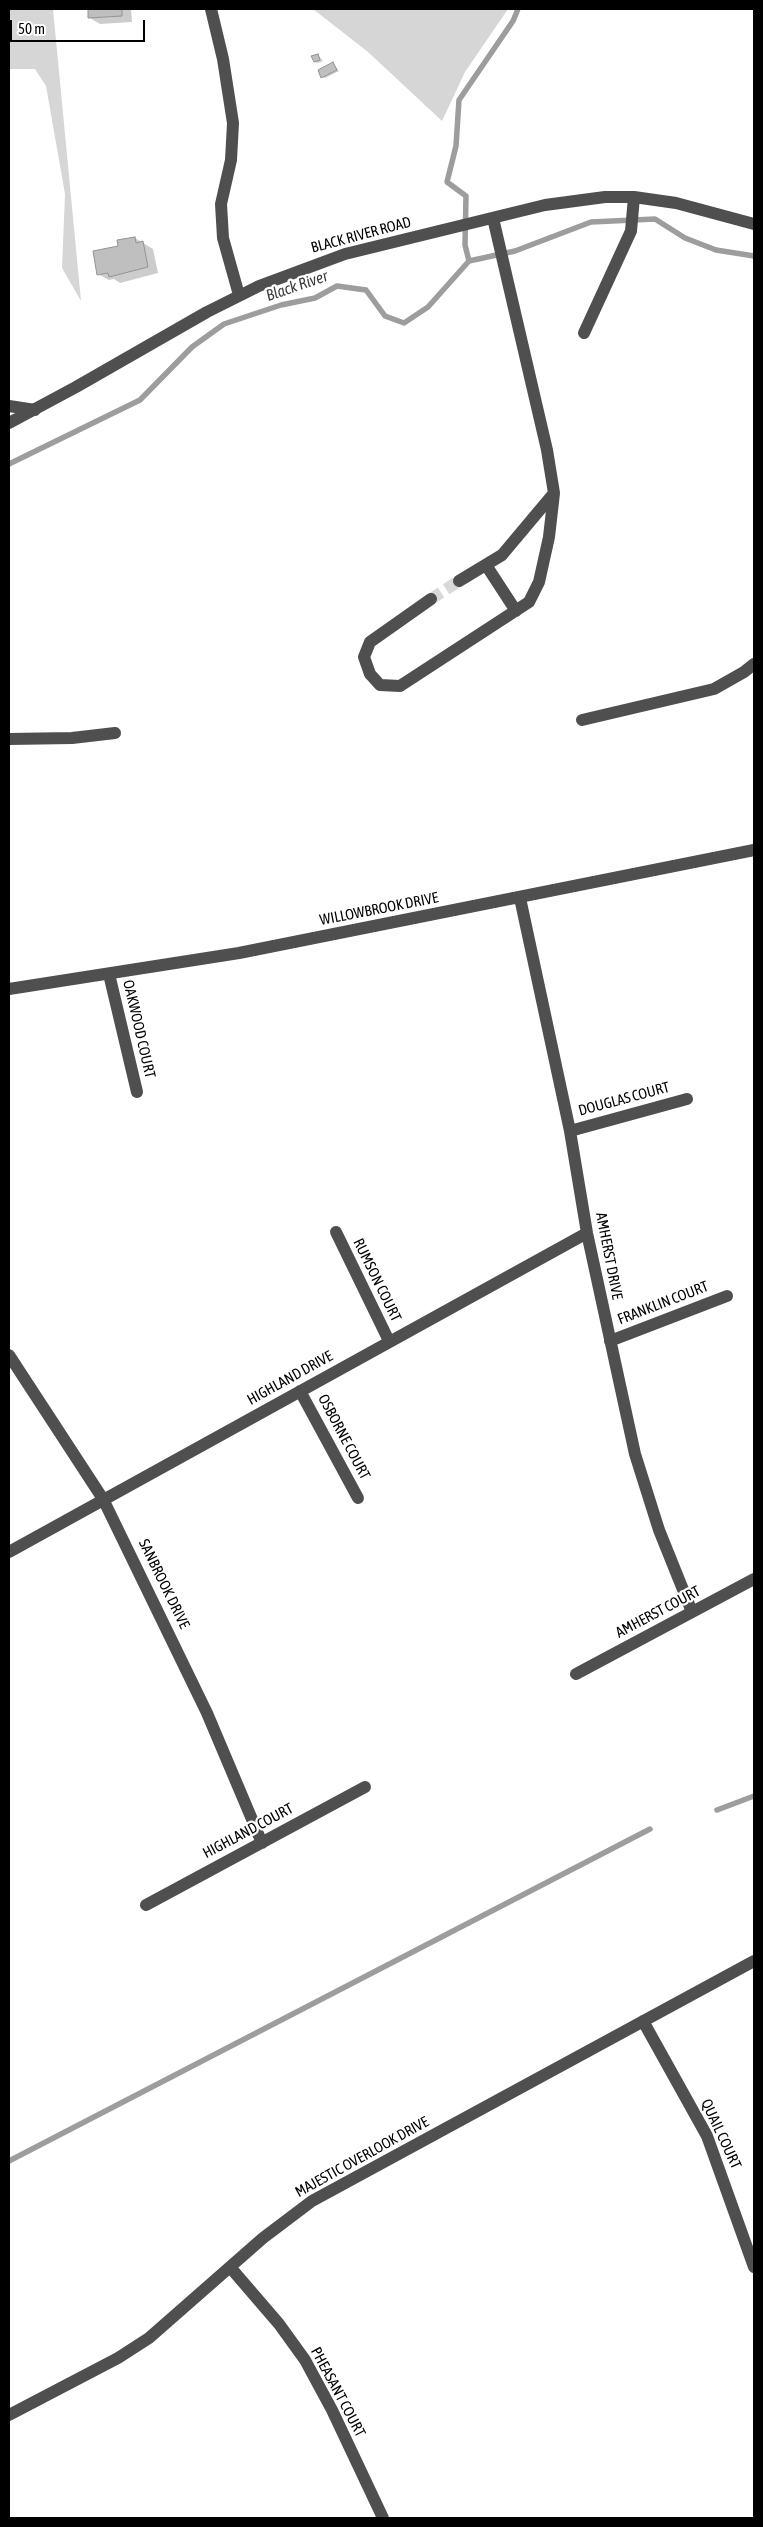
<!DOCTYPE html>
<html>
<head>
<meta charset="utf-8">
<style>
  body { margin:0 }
  #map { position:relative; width:763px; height:2527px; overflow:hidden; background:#fff; font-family:"Asap Condensed",sans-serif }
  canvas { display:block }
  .frame { position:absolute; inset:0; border:10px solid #000; pointer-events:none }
  .scale { position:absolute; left:10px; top:20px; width:135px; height:22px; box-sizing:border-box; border:2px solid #000; border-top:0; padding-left:6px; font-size:15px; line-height:18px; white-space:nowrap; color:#000; -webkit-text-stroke:4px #fff; paint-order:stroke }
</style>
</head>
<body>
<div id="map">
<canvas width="763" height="2527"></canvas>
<div class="frame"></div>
<div class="scale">50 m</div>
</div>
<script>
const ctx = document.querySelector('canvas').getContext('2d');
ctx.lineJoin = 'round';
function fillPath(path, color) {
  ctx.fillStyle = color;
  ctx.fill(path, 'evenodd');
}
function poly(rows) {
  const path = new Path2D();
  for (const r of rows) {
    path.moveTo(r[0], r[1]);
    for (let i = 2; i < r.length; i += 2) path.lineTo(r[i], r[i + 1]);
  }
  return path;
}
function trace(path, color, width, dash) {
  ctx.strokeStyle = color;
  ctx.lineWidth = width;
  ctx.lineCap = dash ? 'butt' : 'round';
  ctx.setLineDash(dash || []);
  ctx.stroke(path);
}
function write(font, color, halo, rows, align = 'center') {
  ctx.font = font + ' "Asap Condensed",sans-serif';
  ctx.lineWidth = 4.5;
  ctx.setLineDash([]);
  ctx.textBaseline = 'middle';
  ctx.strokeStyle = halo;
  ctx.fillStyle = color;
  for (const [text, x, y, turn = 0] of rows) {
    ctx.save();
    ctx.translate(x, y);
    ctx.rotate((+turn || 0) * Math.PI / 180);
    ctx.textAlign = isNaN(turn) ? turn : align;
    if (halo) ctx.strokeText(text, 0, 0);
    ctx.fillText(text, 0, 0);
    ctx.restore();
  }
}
fillPath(poly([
  [9,9,53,9,81,301,62,268,65,194,46,86,35,69,9,69],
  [313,9,508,9,465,72,442,121,368,52]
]), '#d6d6d6');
fillPath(poly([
  [89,9,131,9,132,22,100,24,90,18],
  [318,55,323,61,318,63,315,62],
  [333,64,339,71,325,78,322,77],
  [135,238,153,249,158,273,120,283,114,279,109,280,98,274,120,247]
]), '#0003');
trace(poly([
  [469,261,515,251,591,222,655,219,685,238,716,250,754,256],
  [9,464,140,400,192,347,224,324,281,305,315,298,337,286,366,290,385,316,404,323,428,307,469,261,465,245,466,196,447,182,456,146,459,100,513,21,518,9],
  [717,1810,754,1796],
  [9,2161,650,1829]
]), '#9d9d9d', 5.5);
const building = poly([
  [88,9,122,9,122,16,88,18,88,9],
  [318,54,320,60,314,62,311,56,318,54],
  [333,62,337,70,321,78,318,70,333,62],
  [135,237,136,243,143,241,148,267,109,277,108,273,97,275,93,251,118,246,117,240,135,237]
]);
fillPath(building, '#bfbfbf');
trace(building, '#939393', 1);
trace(poly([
  [431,599,459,581]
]), '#d9d9d9', 12, [12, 6]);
trace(poly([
  [211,9,223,59,233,123,231,160,221,204,223,238,239,295],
  [584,333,631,231,634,197],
  [9,406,35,410],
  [9,423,76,387,207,312,259,286,345,254,545,205,605,197,634,197,676,203,754,224],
  [486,565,516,611],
  [459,581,502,555,554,493],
  [431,599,370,642,364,657,370,674,380,685,400,686,529,602,539,582,549,537,554,493,547,450,493,218],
  [582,720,714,689,744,672,754,664],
  [9,739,72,738,115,733],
  [520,898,570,1131,587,1233,635,1454,659,1530,692,1612],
  [109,974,137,1092],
  [9,989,239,953,754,850],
  [570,1131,687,1099],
  [336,1232,389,1341],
  [610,1341,727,1296],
  [9,1355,103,1499,207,1713,262,1843],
  [300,1391,358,1498],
  [9,1552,587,1233],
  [576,1674,754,1579],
  [146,1905,365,1787],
  [643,2021,707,2136,754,2267],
  [230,2267,279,2324,305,2360,332,2410,383,2518],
  [9,2415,118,2358,149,2338,263,2238,312,2201,754,1961]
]), '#4f4f4f', 12);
write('15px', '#000', '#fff', [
  ["BLACK RIVER ROAD",361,235,-15],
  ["WILLOWBROOK DRIVE",379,909,-11],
  ["OAKWOOD COURT",139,1029,77],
  ["DOUGLAS COURT",624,1099,-15],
  ["AMHERST DRIVE",609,1256,79],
  ["RUMSON COURT",377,1280,64],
  ["FRANKLIN COURT",663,1303,-21],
  ["HIGHLAND DRIVE",290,1378,-29],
  ["OSBORNE COURT",344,1437,62],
  ["SANBROOK DRIVE",164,1584,64],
  ["AMHERST COURT",658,1612,-28],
  ["HIGHLAND COURT",248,1831,-28],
  ["QUAIL COURT",721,2134,65],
  ["MAJESTIC OVERLOOK DRIVE",362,2157,-29],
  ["PHEASANT COURT",338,2392,62]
]);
write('italic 16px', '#3e3e3e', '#fff', [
  ["Black River",297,286,-19]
]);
</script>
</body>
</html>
